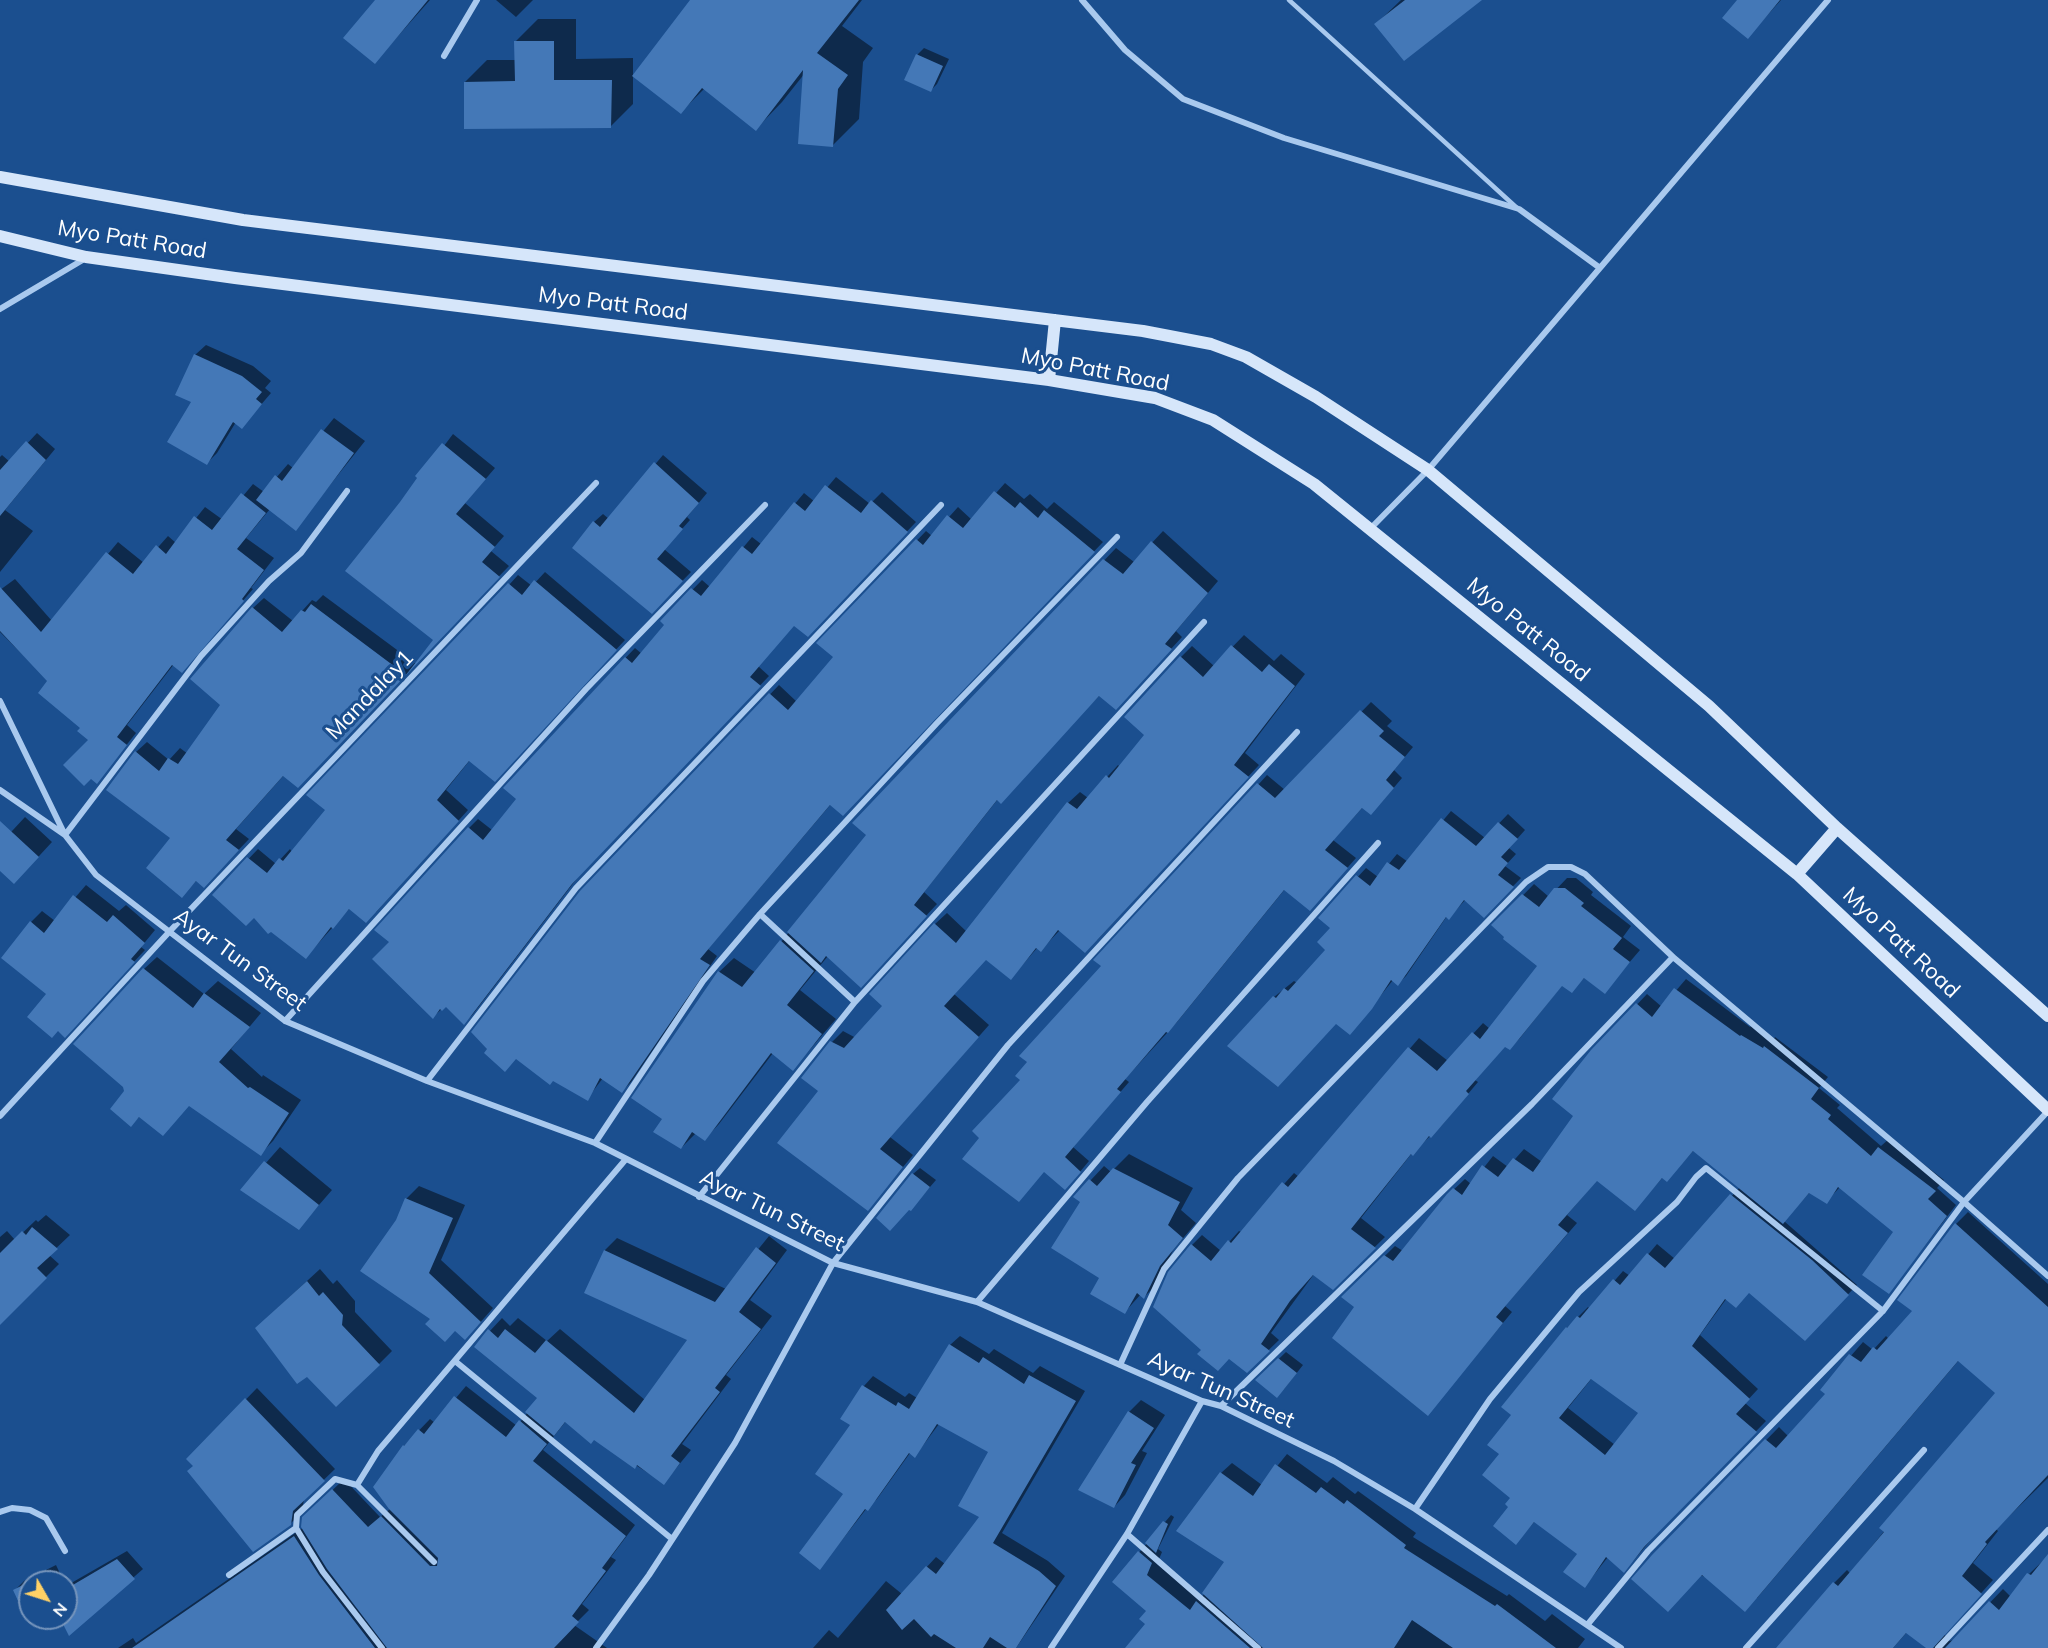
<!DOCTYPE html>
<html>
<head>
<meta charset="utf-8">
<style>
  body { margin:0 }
  #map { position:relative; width:2048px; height:1648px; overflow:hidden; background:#1b4f8f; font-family:Mulish,sans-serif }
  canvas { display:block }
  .north { position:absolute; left:18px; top:1570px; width:60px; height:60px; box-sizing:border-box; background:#1b4f8f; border:2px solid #7695bc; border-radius:50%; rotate:129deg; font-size:16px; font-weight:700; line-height:24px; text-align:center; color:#fff }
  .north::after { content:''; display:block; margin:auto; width:21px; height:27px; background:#ffd166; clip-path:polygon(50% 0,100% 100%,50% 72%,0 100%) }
</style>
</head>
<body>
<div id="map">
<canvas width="2048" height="1648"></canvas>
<div class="north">N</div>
</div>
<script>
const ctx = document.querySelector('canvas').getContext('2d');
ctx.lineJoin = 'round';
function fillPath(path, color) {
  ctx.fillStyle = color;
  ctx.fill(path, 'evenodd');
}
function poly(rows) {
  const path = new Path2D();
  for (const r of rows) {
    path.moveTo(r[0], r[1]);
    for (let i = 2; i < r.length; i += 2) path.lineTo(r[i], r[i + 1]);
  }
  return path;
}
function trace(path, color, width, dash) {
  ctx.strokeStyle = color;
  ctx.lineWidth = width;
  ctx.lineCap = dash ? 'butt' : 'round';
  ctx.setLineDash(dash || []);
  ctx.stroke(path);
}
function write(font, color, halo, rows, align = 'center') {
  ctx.font = font + ' Mulish,sans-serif';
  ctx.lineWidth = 6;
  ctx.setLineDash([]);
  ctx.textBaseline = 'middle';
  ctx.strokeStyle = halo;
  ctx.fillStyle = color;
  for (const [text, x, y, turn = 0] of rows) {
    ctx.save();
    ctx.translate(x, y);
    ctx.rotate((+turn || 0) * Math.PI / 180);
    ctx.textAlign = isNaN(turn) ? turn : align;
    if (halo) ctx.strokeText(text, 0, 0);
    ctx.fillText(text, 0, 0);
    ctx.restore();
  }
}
fillPath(poly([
  [379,0,430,0,375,62],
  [496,0,533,0,516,17],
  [692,0,862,0,842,26,873,48,863,62,859,119,833,145,805,73,782,102,756,129,705,88,681,112],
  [1401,0,1480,0,1376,24],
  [1738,0,1781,0,1748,37],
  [538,19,576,19,576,59,633,58,633,104,611,126,465,82,487,60,516,60,516,41],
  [924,48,949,59,937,84,930,91,906,79,918,54],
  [206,345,253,366,271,381,265,388,271,393,242,427,236,422,217,453,207,463,195,355],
  [334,418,365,441,295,529,270,509,246,538,274,558,251,588,253,589,192,660,174,664,127,725,136,733,97,782,90,740,82,728,49,681,0,632,0,590,15,579,52,621,118,542,144,563,168,536,176,543,205,507,223,520,253,484,264,492,288,464,293,468],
  [37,433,55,449,5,510,33,531,0,572,0,457,2,455,10,462],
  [453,434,495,468,465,503,504,536,491,551,509,566,421,657,435,640,401,503],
  [663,455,707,493,687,517,690,520,664,549,691,572,652,612,594,522,603,514,609,519],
  [836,477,870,504,882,492,916,522,808,635,795,624,758,666,769,676,581,873,473,1014,464,1023,446,1005,433,1017,391,942,469,828,478,819,492,830,518,798,591,694,635,648,642,654,667,625,662,621,702,580,710,587,752,537,761,544,804,493,815,502],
  [1005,483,1024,499,1030,494,1047,509,1054,502,1103,542,843,814,831,804,708,949,717,956,631,1082,622,1091,603,1078,587,1099,581,892,779,685,797,702,835,657,819,643,926,531,932,536,958,507,972,520],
  [1163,531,1218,581,1176,631,1182,637,1127,697,1100,695,998,799,924,892,937,904,872,974,828,956,800,990,836,1019,793,1069,773,1053,719,1124,705,1139,696,1133,681,1148,664,1118,719,972,734,958,756,973,868,834,854,823,1116,548,1134,562],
  [545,572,625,640,504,770,470,760,446,790,468,810,376,912,350,908,306,957,254,916,214,895,258,849,276,864,290,849,292,852,509,585,518,575,532,586],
  [323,595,416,664,309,776,284,775,236,829,249,839,204,886,197,880,182,896,173,838,136,752,147,742,169,760,180,748,188,754,222,704,253,608,264,598,293,621,312,600,316,602],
  [1244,635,1274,661,1281,654,1305,674,1245,753,1259,765,1097,940,1060,930,1041,950,1038,947,1011,978,986,958,954,994,989,1025,890,1137,913,1155,868,1209,820,1091,832,1042,843,1031,856,1038,885,1006,935,924,947,913,967,932,1068,803,1080,792,1088,798,1118,765,1120,767,1146,735,1181,657,1192,646,1214,666],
  [1371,702,1392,721,1387,726,1413,747,1394,770,1402,778,1380,804,1363,807,1333,840,1356,858,1319,900,1285,889,1177,1022,1125,1079,1129,1082,1073,1147,1089,1161,1074,1179,1022,1080,1103,966,1258,785,1267,775,1285,790],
  [1451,811,1485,838,1508,814,1525,830,1509,848,1516,854,1505,866,1521,878,1484,916,1466,899,1449,918,1447,916,1406,976,1398,984,1393,980,1358,1024,1337,1022,1286,1076,1274,997,1294,981,1297,983,1328,950,1333,928,1320,918,1366,868,1378,877,1397,854,1408,862],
  [25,817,52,842,28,868,0,844],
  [1567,878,1576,878,1593,892,1591,895,1631,926,1623,937,1640,950,1604,992,1585,977,1572,991,1563,984,1520,1038,1510,1048,1506,1045,1475,1080,1478,1082,1442,1125,1412,1153,1361,1218,1385,1237,1333,1288,1314,1274,1271,1333,1279,1340,1247,1371,1229,1357,1203,1350,1192,1245,1202,1235,1221,1251,1239,1231,1241,1232,1294,1173,1299,1177,1419,1038,1448,1061,1483,1023,1490,1029,1539,966,1494,925,1534,884,1549,897],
  [86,885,119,911,126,905,155,930,141,947,145,950,76,1024,48,993,31,922,42,911,55,921],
  [157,957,204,994,218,981,261,1013,231,1049,262,1077,263,1075,301,1100,273,1141,260,1154,190,1105,140,1116,131,1125,126,1091,144,969],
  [1686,979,1750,1027,1752,1025,1774,1039,1775,1037,1828,1077,1819,1088,1840,1105,1837,1108,1881,1146,1890,1138,1944,1180,1937,1188,1956,1205,1889,1292,1895,1232,1840,1187,1826,1202,1810,1192,1784,1221,1857,1285,1805,1339,1750,1291,1727,1298,1700,1335,1758,1389,1745,1403,1766,1421,1654,1536,1633,1561,1608,1557,1585,1586,1579,1553,1535,1521,1516,1543,1512,1497,1501,1454,1513,1415,1503,1407,1567,1328,1588,1307,1590,1309,1623,1271,1630,1276,1657,1244,1675,1259,1740,1187,1694,1150,1667,1180,1663,1177,1635,1209,1598,1179,1567,1215,1577,1223,1505,1306,1512,1312,1428,1414,1357,1307,1343,1297,1395,1246,1403,1251,1448,1195,1465,1179,1471,1184,1493,1156,1508,1167,1524,1149,1542,1162,1575,1116,1593,1051,1647,994,1662,1007],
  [1592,1378,1640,1412,1615,1445,1568,1408],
  [280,1147,332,1190,299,1228,243,1189],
  [1129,1154,1193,1188,1181,1210,1196,1223,1173,1250,1158,1283,1144,1297,1141,1294,1124,1313,1101,1278,1082,1201,1076,1196,1104,1166,1111,1172],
  [920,1168,936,1180,911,1209,913,1174],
  [419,1186,465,1205,441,1260,493,1308,478,1325,455,1330,397,1221,406,1199],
  [1968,1212,2048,1284,2048,1478,1996,1529,1998,1531,1973,1563,1993,1580,1944,1634,1949,1641,1954,1640,2003,1589,2011,1597,2029,1574,2048,1556,2048,1648,1928,1648,1907,1632,1893,1648,1778,1648,1834,1583,1847,1570,1850,1573,1997,1393,1959,1360,1757,1598,1653,1556,1779,1427,1788,1436,1827,1394,1822,1389,1863,1342,1873,1350,1886,1336,1889,1339,1914,1311,1956,1224],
  [46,1215,70,1235,49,1255,59,1264,0,1323,0,1237,7,1231,15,1240,36,1220,38,1222],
  [769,1236,787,1250,750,1300,772,1316,726,1375,731,1379,682,1444,691,1450,664,1483,566,1421,543,1450,635,1525,611,1557,616,1560,582,1604,589,1610,574,1625,607,1648,118,1648,133,1638,136,1643,304,1527,315,1507,344,1479,380,1517,390,1509,404,1446,430,1419,435,1423,466,1386,517,1426,539,1398,476,1346,502,1318,510,1326,518,1318,547,1341,560,1329,645,1400,689,1340,586,1292,605,1250,617,1238,726,1289],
  [320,1269,333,1284,337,1280,355,1301,355,1312,392,1351,379,1364,270,1315],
  [960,1336,989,1354,994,1349,1033,1373,1040,1366,1085,1391,1002,1533,1048,1561,1065,1576,1016,1648,813,1648,829,1630,838,1638,886,1581,902,1594,936,1557,945,1564,982,1516,990,1452,939,1424,915,1456,910,1453,877,1499,867,1508,820,1568,845,1493,852,1425,864,1386,873,1376,905,1397,909,1393,917,1398,950,1345],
  [1286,1352,1303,1365,1284,1389,1257,1380],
  [257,1388,335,1469,304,1499,302,1512,290,1524,188,1459],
  [1141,1400,1165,1415,1142,1451,1147,1453,1125,1495,1114,1507,1129,1412],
  [1287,1454,1327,1483,1333,1477,1355,1494,1358,1491,1416,1533,1413,1537,1507,1596,1509,1594,1545,1621,1552,1614,1585,1639,1578,1648,1127,1648,1147,1624,1148,1610,1114,1582,1171,1515,1174,1517,1158,1549,1162,1552,1157,1564,1200,1600,1226,1561,1221,1473,1232,1463,1262,1485],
  [127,1551,143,1569,69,1634,62,1618,66,1618,66,1586],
  [56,1565,64,1582,30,1582,30,1614,15,1590,24,1581]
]), '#0007');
fillPath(poly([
  [375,0,428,0,375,64,343,38],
  [690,0,859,0,817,53,848,75,838,89,833,147,798,144,803,70,756,131,702,88,681,114,632,76],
  [1405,0,1482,0,1404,61,1374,24],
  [1737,0,1780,0,1748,39,1722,18],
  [514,41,554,41,554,80,612,80,611,128,464,129,464,82,515,81],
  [916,54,943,66,931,92,904,80],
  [194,354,242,376,262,392,256,399,262,404,242,429,233,422,207,465,167,442,191,402,175,395],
  [321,429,354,453,296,531,256,500,275,475,282,481],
  [26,441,46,460,0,516,0,470],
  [442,443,486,479,456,514,495,547,482,562,500,577,298,788,283,776,226,840,239,850,204,888,196,881,182,898,146,868,170,838,106,790,135,751,159,771,168,758,178,764,220,705,190,679,252,607,282,632,301,610,305,612,311,604,406,675,433,640,345,571,400,502,417,478,415,476],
  [654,462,699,503,679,526,683,529,657,559,683,581,652,614,572,548,593,521,600,527],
  [825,485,861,513,871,500,908,532,808,637,794,626,750,677,761,686,572,884,464,1025,446,1007,442,1011,440,1009,433,1019,372,959,389,942,374,930,468,827,483,840,516,799,503,788,625,657,632,663,664,625,660,621,691,588,701,596,742,546,752,554,794,502,805,511],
  [994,491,1015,508,1020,502,1038,518,1044,510,1095,552,843,816,830,805,700,959,710,965,622,1093,600,1078,588,1101,553,1081,550,1085,516,1059,505,1072,484,1053,487,1049,471,1032,580,891,769,693,788,710,833,657,816,643,916,539,923,545,947,515,963,528],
  [241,493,266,513,237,549,264,570,242,599,244,601,182,673,172,665,117,737,127,745,97,784,91,779,84,786,63,765,88,740,77,731,80,728,38,693,47,681,0,631,0,587,41,632,106,552,133,574,156,545,166,554,194,516,212,530],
  [1151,541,1208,593,1165,644,1172,649,1116,710,1099,696,1001,804,997,800,914,905,927,916,861,988,826,956,821,963,787,932,866,835,852,823,1103,559,1123,574],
  [534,580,617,650,495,782,469,761,437,800,459,821,366,923,349,909,333,929,331,927,306,959,271,932,268,934,254,918,246,926,212,895,247,857,267,873,279,858,283,861,325,810,306,795,508,583,522,595],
  [1231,645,1262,672,1269,664,1295,686,1234,765,1249,777,1085,953,1058,930,1041,952,1036,948,1011,980,986,960,944,1006,979,1037,880,1149,903,1167,868,1211,777,1143,818,1091,801,1078,830,1041,844,1048,882,1006,869,994,934,923,956,943,1067,802,1077,809,1106,775,1109,778,1144,735,1124,717,1180,656,1203,677],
  [1360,710,1384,731,1379,736,1405,757,1386,780,1394,788,1371,815,1362,808,1325,850,1348,868,1310,911,1284,890,1168,1033,1166,1032,1117,1089,1121,1092,1065,1157,1081,1172,1065,1190,1044,1172,1019,1202,962,1159,979,1138,972,1131,1020,1080,1015,1076,1027,1062,1019,1056,1101,966,1093,960,1257,783,1275,798],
  [1441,818,1476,846,1498,822,1518,839,1501,857,1508,863,1498,875,1514,887,1484,918,1464,900,1449,920,1446,917,1398,986,1391,980,1372,1009,1350,1035,1336,1024,1278,1087,1227,1046,1273,996,1276,998,1284,988,1288,991,1325,950,1317,942,1330,928,1318,918,1356,875,1370,886,1387,862,1399,870],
  [0,821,39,857,14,884,0,871],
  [1554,888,1565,888,1584,903,1581,906,1622,938,1613,949,1630,962,1605,994,1584,978,1572,993,1562,986,1510,1050,1505,1047,1466,1091,1469,1094,1431,1138,1429,1136,1413,1156,1411,1154,1351,1229,1376,1248,1333,1290,1313,1275,1290,1301,1261,1344,1270,1351,1247,1373,1229,1359,1218,1371,1197,1354,1201,1350,1153,1307,1168,1272,1191,1244,1211,1261,1228,1240,1231,1243,1282,1182,1288,1187,1408,1047,1437,1071,1472,1032,1480,1039,1537,966,1503,939,1504,937,1491,925,1522,894,1539,907],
  [73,895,107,922,113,915,145,943,131,959,135,962,65,1038,58,1031,52,1038,27,1017,46,994,1,958,30,921,44,933],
  [780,940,814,971,787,1005,822,1034,793,1071,771,1053,705,1141,692,1132,681,1149,653,1132,662,1119,631,1098,718,971,742,987],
  [143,968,193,1008,204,993,250,1027,219,1062,248,1088,250,1087,289,1113,261,1156,189,1106,163,1136,139,1117,131,1127,110,1109,124,1091,123,1087,73,1044],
  [1674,988,1740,1036,1741,1035,1763,1048,1764,1046,1819,1088,1811,1099,1831,1115,1828,1119,1871,1156,1878,1147,1936,1191,1928,1199,1947,1216,1889,1294,1862,1275,1893,1232,1838,1187,1827,1204,1809,1193,1783,1224,1693,1151,1667,1182,1662,1178,1635,1211,1597,1181,1558,1225,1568,1233,1496,1317,1503,1323,1428,1416,1332,1338,1354,1307,1341,1297,1384,1255,1393,1261,1447,1194,1453,1188,1462,1195,1482,1165,1498,1177,1513,1158,1533,1172,1573,1116,1552,1099,1591,1050,1636,1003,1652,1017],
  [264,1161,319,1205,299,1230,240,1190],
  [1113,1168,1180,1202,1168,1225,1183,1238,1160,1266,1144,1299,1137,1293,1125,1314,1090,1294,1099,1278,1051,1248,1080,1202,1073,1197,1089,1179,1097,1186],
  [912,1173,930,1187,911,1211,909,1210,890,1231,876,1218],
  [1730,1194,1812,1260,1849,1295,1805,1341,1749,1293,1736,1308,1725,1299,1692,1346,1750,1399,1736,1414,1757,1432,1644,1547,1624,1573,1606,1557,1585,1588,1563,1572,1577,1554,1534,1522,1516,1545,1493,1526,1508,1507,1505,1504,1510,1498,1482,1475,1499,1454,1487,1445,1511,1415,1501,1407,1566,1327,1567,1328,1577,1316,1580,1318,1613,1279,1620,1285,1647,1253,1665,1268],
  [1591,1379,1638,1413,1605,1455,1559,1418],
  [405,1198,453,1218,429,1273,481,1322,465,1340,455,1331,445,1342,425,1324,430,1319,360,1271,396,1220],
  [1955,1223,2048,1307,2048,1475,1985,1542,1987,1544,1962,1576,1982,1594,1933,1648,1926,1648,1906,1633,1893,1648,1776,1648,1833,1582,1838,1586,1884,1532,1879,1528,1995,1393,1958,1361,1745,1612,1702,1575,1668,1612,1631,1579,1652,1555,1765,1439,1776,1448,1825,1394,1820,1390,1849,1354,1861,1362,1873,1347,1877,1350,1912,1311,1897,1300],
  [32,1227,58,1249,37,1268,47,1278,0,1325,0,1253,22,1231,26,1235],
  [756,1247,776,1263,739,1312,761,1329,715,1388,720,1392,671,1456,680,1463,664,1485,637,1465,635,1469,594,1440,591,1444,565,1422,554,1436,525,1412,537,1398,474,1347,488,1329,498,1338,505,1329,535,1353,546,1340,634,1413,687,1340,584,1293,604,1250,715,1302],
  [307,1281,319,1296,323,1292,343,1315,342,1325,380,1365,336,1407,307,1377,297,1384,255,1328],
  [949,1344,979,1363,983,1357,1024,1384,1029,1375,1076,1401,993,1543,1039,1571,1056,1586,1016,1648,1007,1648,990,1637,983,1648,956,1648,934,1634,931,1637,914,1619,902,1630,886,1610,926,1566,936,1574,979,1517,958,1506,988,1452,937,1424,915,1458,909,1453,868,1511,865,1509,820,1570,799,1553,843,1494,815,1474,850,1425,840,1419,862,1385,896,1406,898,1402,909,1409],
  [1278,1358,1297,1373,1277,1398,1255,1380],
  [454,1396,506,1437,519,1420,547,1444,533,1461,626,1536,602,1568,606,1571,572,1616,579,1622,554,1648,387,1648,327,1569,301,1527,302,1517,332,1489,368,1527,381,1516,430,1566,437,1566,438,1558,389,1509,373,1487,403,1445,404,1446,418,1429,424,1434],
  [245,1398,325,1481,293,1511,291,1525,253,1552,187,1471,193,1466,186,1459],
  [1128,1411,1154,1428,1131,1463,1136,1465,1114,1508,1078,1490],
  [1275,1464,1316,1493,1321,1487,1344,1504,1347,1500,1406,1545,1404,1548,1495,1606,1497,1604,1556,1648,1453,1648,1412,1620,1394,1648,1263,1648,1202,1593,1224,1562,1176,1531,1220,1472,1253,1496],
  [1163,1521,1168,1524,1156,1553,1145,1543],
  [294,1536,319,1575,375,1648,132,1648],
  [1138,1551,1152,1563,1147,1575,1190,1610,1196,1601,1250,1648,1125,1648,1145,1624,1139,1619,1146,1611,1112,1582],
  [2048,1554,2048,1648,1945,1648,1989,1601,1999,1610,2027,1573,2031,1575],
  [117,1559,135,1579,69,1636,60,1618,66,1618,66,1589],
  [47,1573,51,1582,30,1582,30,1616,26,1618,13,1590]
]), '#4478b7');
trace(poly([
  [1289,0,1517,208]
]), '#a9c9ee', 4.5);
trace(poly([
  [1082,0,1125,50,1183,99,1284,138,1519,209,1600,268],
  [444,56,477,0],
  [0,309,86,258],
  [1370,529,1428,470,1828,0],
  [0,701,65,835,96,875,285,1021,427,1081,595,1143,833,1263,977,1302,1202,1401,1221,1406,1334,1461,1415,1509,1621,1648],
  [0,790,65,835,201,656,269,581,301,553,347,491],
  [760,914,855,1002],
  [285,1021,586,689,765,505],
  [427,1081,576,888,941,505],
  [0,1116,170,931,596,483],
  [595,1143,703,981,760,914,937,723,1117,537],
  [699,1197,855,1002,1204,622],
  [977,1302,1147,1102,1378,843],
  [455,1361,672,1539],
  [1120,1365,1164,1269,1238,1178,1526,882,1548,867,1571,867,1585,874,1673,957,1964,1202,2048,1276],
  [1221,1406,1532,1104,1673,957],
  [357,1485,434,1562],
  [1415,1509,1490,1399,1579,1292,1677,1202,1696,1177,1706,1168,1883,1311],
  [0,1512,12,1508,30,1510,46,1518,65,1551],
  [1127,1534,1258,1648],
  [229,1575,296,1528],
  [1588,1624,1648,1551,1883,1311,1964,1202,2048,1111],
  [382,1648,323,1572,296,1528,297,1515,335,1479,357,1485,378,1451,626,1159],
  [596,1648,649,1575,735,1443,833,1263,1008,1045,1297,732],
  [1051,1648,1127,1534,1202,1401],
  [1746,1648,1924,1450],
  [1938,1648,2048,1530]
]), '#a9c9ee', 6);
trace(poly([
  [0,177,243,220,1143,331,1211,344,1246,357,1316,397,1428,470,1709,706,1837,828,2048,1016],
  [0,236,86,257,235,278,1049,380,1155,398,1213,420,1314,484,1797,874,2048,1110],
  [1049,380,1055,320],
  [1797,874,1837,828]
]), '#d6e6fa', 12);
write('22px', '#fff', '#1b4f8f', [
  ["Myo Patt Road",132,240,9],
  ["Myo Patt Road",613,304,7],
  ["Myo Patt Road",1095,370,11],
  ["Myo Patt Road",1528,630,39],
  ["Mandalay1",370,695,-46],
  ["Myo Patt Road",1901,943,43],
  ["Ayar Tun Street",240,960,36],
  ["Ayar Tun Street",772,1211,26],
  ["Ayar Tun Street",1221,1390,24]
]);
</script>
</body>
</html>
